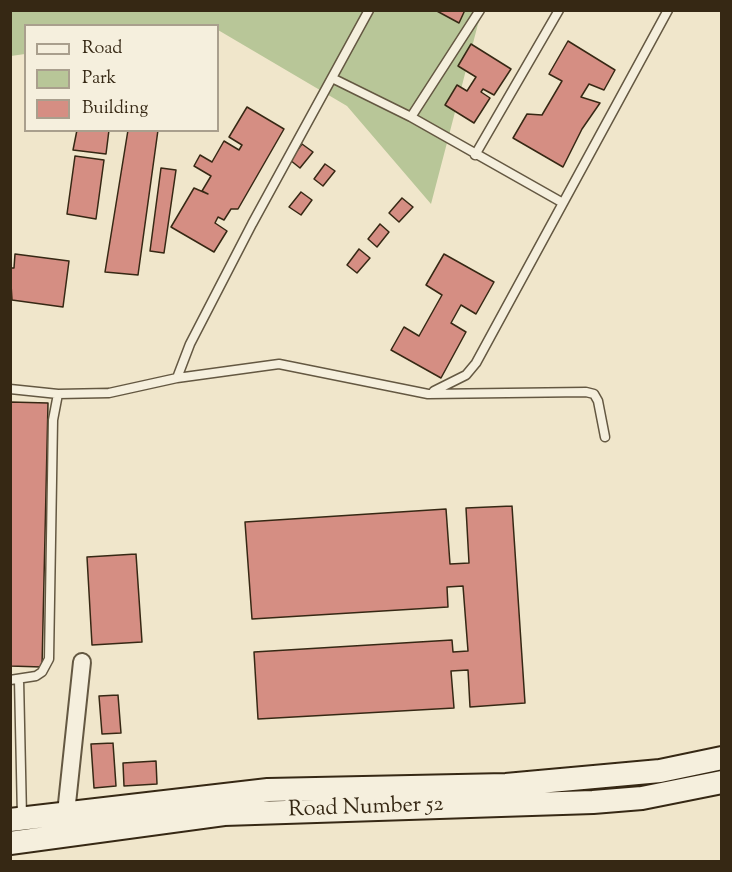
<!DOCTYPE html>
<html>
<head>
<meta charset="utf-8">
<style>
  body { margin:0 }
  #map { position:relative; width:732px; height:872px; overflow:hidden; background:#f0e6cb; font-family:"Sorts Mill Goudy",serif }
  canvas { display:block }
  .frame { position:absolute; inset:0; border:12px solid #362814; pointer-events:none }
  .legend { position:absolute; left:24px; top:24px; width:195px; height:108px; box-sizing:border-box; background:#f5efdd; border:2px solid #a99f8d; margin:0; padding:8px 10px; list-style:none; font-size:18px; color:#362814 }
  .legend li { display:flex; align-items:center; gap:12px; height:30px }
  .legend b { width:30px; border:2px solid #a99f8d }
</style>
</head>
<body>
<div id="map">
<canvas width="732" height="872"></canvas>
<div class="frame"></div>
<ul class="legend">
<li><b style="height:8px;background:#f5efdd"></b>Road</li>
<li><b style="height:16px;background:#b8c698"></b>Park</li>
<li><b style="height:16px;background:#d58e83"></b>Building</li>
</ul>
</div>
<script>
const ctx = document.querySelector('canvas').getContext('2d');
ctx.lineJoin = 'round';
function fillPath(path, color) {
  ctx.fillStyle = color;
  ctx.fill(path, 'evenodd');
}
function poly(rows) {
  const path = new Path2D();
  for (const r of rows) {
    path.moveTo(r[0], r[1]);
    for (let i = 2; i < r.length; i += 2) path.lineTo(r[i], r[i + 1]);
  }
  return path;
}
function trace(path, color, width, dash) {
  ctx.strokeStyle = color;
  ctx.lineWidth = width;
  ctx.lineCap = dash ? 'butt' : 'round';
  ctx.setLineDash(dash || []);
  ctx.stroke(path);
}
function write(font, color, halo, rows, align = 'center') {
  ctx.font = font + ' "Sorts Mill Goudy",serif';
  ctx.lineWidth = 6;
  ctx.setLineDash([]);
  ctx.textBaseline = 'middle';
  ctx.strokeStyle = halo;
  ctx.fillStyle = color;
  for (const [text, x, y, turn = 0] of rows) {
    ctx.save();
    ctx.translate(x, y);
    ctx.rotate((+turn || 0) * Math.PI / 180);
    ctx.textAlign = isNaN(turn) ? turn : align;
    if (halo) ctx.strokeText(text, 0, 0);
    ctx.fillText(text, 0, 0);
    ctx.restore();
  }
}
fillPath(poly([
  [11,11,484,11,478,24,431,204,347,106,218,30,218,26,26,26,25,54,11,56]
]), '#b8c698');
const building = poly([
  [435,10,465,10,459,23,435,10],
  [568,41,615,70,604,90,589,84,581,97,600,103,582,129,563,167,513,138,527,114,542,115,562,81,549,74,568,41],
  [471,44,511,69,494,95,483,89,481,92,490,98,474,123,445,105,457,85,467,91,476,77,458,66,471,44],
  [247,107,284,129,238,209,231,209,224,220,218,217,215,223,227,231,214,252,171,227,194,188,208,194,202,191,211,176,194,166,200,155,212,162,224,141,239,150,242,145,229,137,247,107],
  [77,130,109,130,106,154,73,150,77,130],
  [128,130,158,130,138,275,105,272,128,130],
  [302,144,313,152,300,168,290,160,302,144],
  [75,156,104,160,96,219,67,214,75,156],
  [325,164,335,171,323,186,314,179,325,164],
  [161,168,176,170,164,253,150,251,161,168],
  [301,192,312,200,301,215,289,207,301,192],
  [402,198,413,207,399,222,389,213,402,198],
  [380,224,389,232,377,247,368,239,380,224],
  [359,249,370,258,357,273,347,265,359,249],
  [15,254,69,261,63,307,12,300,10,268,14,268,15,254],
  [444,254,494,282,476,314,461,305,451,323,466,332,441,378,391,350,404,327,419,336,442,295,426,285,444,254],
  [10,402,48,403,42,667,10,666,10,402],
  [512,506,525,703,470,707,468,670,451,671,454,708,258,719,254,652,452,640,453,652,468,651,463,586,447,587,448,607,252,619,245,522,446,509,450,564,469,563,466,508,512,506],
  [136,554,142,642,92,645,87,557,136,554],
  [118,695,121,733,102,734,99,696,118,695],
  [113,743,116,786,94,788,91,744,113,743],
  [156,761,157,784,124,786,123,763,156,761]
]);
fillPath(building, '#d58e83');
trace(building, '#362814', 1.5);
const service = poly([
  [332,78,411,117,563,203],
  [411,117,480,10],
  [475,155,559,10],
  [177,378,279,364,428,394,586,392,594,394,598,401,605,437],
  [10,389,58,394],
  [434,391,466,375,476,363,668,10],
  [19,679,22,817],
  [10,680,36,676,42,672,49,659,53,420,58,394,109,393,177,378,190,344,252,224,369,10]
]);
const minor = poly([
  [66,813,82,662]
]);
const secondary = poly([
  [10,820,268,790,506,785,660,771,722,758],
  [10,843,224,814,593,802,642,798,722,782]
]);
trace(service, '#645842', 11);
trace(minor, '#645842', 20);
trace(secondary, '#362814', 26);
trace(service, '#f5efdd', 8);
trace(minor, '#f5efdd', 16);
trace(secondary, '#f5efdd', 22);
write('22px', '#362814', '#f5efdd', [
  ["Road Number 52",366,809,-2]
]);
</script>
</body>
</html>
